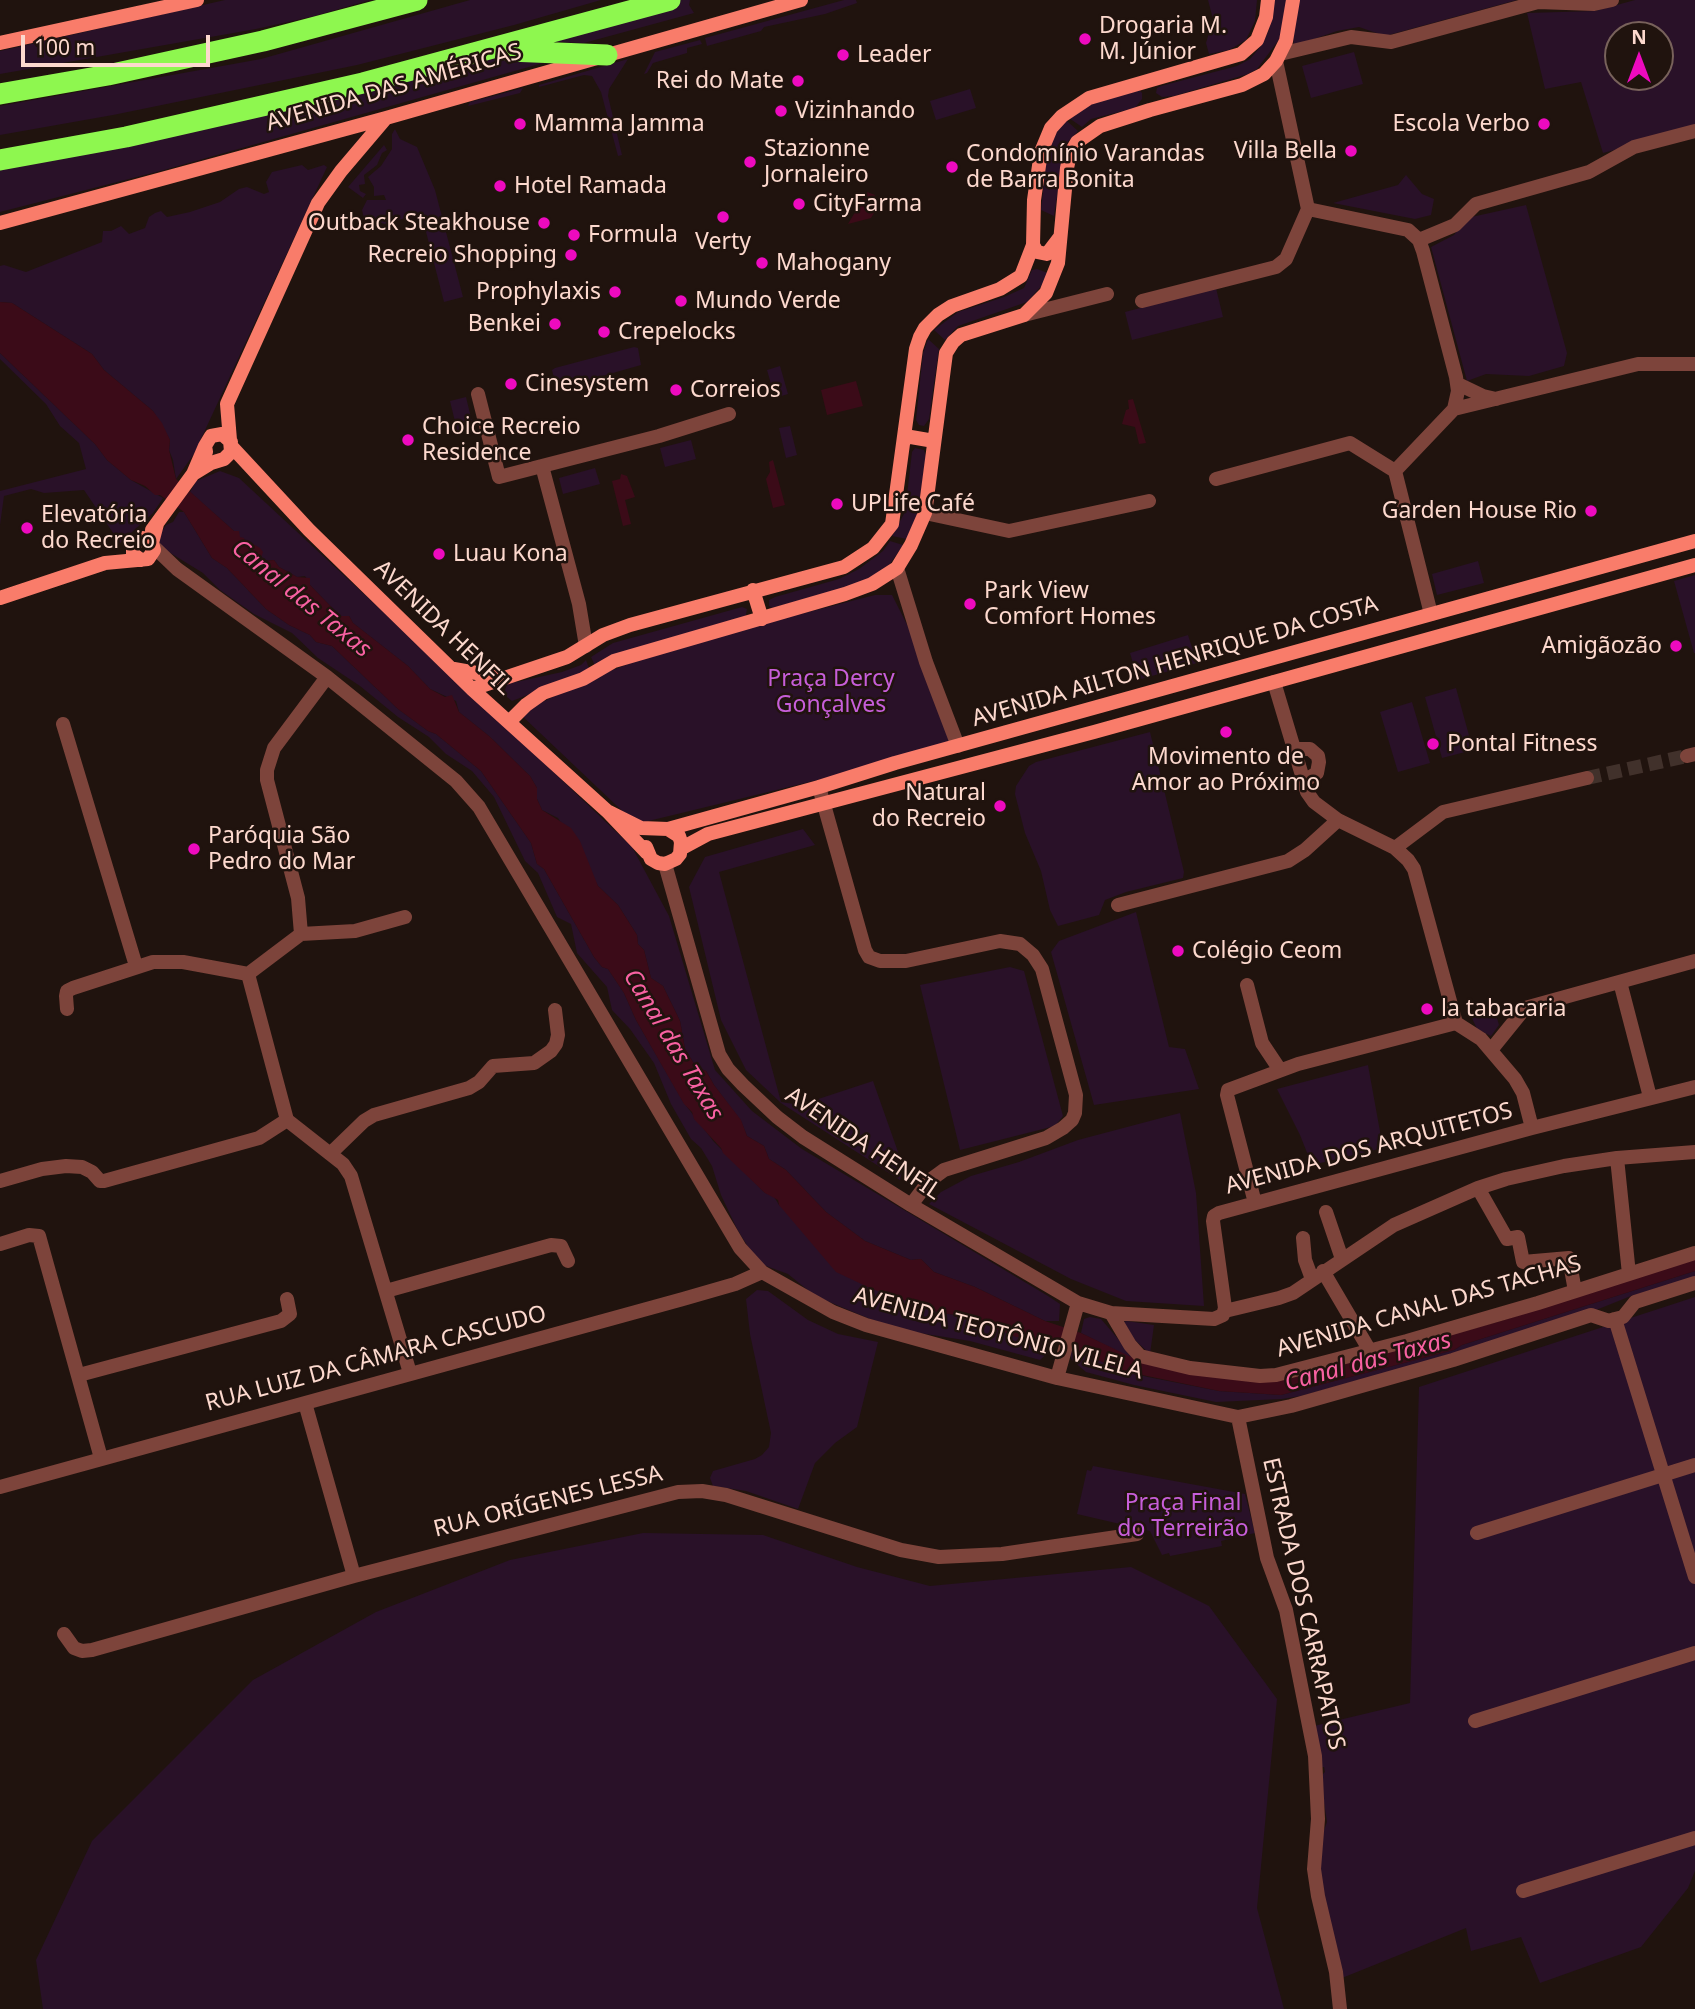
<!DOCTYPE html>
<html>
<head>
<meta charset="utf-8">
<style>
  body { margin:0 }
  #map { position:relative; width:1695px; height:2009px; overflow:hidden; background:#20130e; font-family:"Noto Sans",sans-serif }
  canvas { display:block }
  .north { position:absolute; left:1604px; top:21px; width:70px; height:70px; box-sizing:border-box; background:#20130e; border:2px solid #78625b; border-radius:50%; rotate:0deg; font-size:19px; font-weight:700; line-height:28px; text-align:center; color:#fdd9ce }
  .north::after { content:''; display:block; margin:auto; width:24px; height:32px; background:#ed0abf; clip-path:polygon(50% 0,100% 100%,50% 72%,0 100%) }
  .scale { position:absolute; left:21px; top:35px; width:189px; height:32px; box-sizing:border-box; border:4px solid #fdd9ce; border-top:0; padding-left:9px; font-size:21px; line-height:24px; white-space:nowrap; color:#fdd9ce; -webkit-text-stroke:5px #20130e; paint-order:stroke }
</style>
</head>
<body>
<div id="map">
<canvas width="1695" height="2009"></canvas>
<div class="north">N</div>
<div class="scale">100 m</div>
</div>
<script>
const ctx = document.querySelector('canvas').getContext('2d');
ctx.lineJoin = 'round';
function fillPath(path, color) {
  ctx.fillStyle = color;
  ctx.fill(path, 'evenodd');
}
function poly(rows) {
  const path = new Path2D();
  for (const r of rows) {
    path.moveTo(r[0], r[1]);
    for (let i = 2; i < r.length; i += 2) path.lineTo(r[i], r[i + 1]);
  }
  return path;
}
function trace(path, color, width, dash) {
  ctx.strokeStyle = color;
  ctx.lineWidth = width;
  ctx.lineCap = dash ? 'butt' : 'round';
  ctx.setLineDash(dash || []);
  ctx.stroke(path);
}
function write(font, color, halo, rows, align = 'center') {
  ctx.font = font + ' "Noto Sans",sans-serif';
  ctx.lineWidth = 5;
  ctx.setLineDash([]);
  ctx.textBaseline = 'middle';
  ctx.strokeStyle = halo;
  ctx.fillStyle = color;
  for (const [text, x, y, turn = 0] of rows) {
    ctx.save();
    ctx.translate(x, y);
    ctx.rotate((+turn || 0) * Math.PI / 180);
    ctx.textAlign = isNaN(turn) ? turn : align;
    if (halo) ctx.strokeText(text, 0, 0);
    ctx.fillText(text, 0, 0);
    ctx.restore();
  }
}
fillPath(poly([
  [225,0,370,0,315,16,256,29,0,74,0,51],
  [470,0,601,0,514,25,357,65,113,115,0,135,0,106,261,59],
  [681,0,690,0,689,5,694,13,584,43,531,41],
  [844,0,856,0,857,3,825,14,764,27,761,31,707,46,705,38],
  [1208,0,1257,0,1255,21,1246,40,1229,50,1209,54,1206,43,1213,19],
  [1273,0,1288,0,1281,37,1257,69,1248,74,1174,96,1162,97,1156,93,1157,88,1161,86,1237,66,1250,59,1261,46,1269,30],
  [1297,0,1517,0,1385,36,1359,27,1337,31,1294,46,1293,38],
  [1635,0,1695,0,1695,129,1603,153,1581,82,1545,89,1527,13,1595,11],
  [1618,35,1660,35,1660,77,1618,77],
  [700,40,702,44,687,48,687,53,653,63,647,73,644,74,655,52],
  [1354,52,1363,84,1311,98,1302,66],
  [503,54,550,61,164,170,0,212,0,165],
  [628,59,609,89,608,96,622,155,618,156,601,92,592,76,584,75,539,87,539,85],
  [523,88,520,93,468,106,470,102],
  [970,89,976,108,936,120,930,101],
  [1138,89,1142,93,1142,99,1135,108,1091,119,1082,127,1069,118,1091,101],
  [1066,120,1078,131,1065,145,1054,216,1041,210,1048,143],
  [395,129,400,139,417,147,435,190,463,297,444,302,424,224,419,214,385,224,364,218,362,210,367,200,386,200,384,195,374,196,374,187,368,177,381,166,392,149,392,134],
  [384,145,387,150,382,153,377,165,364,175,365,184,359,185,360,191,366,194,363,198,348,187],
  [302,165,308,170,324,165,327,167,194,454,176,479,173,460,169,450,170,440,153,411,104,370,92,354,12,303,0,302,0,266,4,265,26,272,102,242,103,231,111,231,121,226,129,234,145,228,149,217,155,213,161,211,167,217,190,212,220,202,239,189,247,187,264,194,269,192,266,182,272,172],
  [1406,175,1422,194,1434,199,1431,215,1415,219,1333,203,1398,185],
  [1526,205,1567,353,1564,366,1529,376,1486,374,1467,381,1431,247,1454,235,1467,218],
  [1037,269,1048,273,1044,283,1027,302,958,326,945,340,934,330,958,312,1004,297,1024,288,1032,270],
  [1216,288,1223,317,1132,340,1125,312],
  [928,339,939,349,929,419,924,426,919,425,916,420,923,353],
  [634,347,638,348,641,365,560,388,556,386,552,370,555,368],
  [0,353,95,444,107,460,131,480,163,498,153,513,120,543,84,490,44,493,31,489,4,496,0,525,0,491,86,469,79,443,60,426,46,404,0,359],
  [780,366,788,394,775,398,767,370],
  [466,397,474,430,458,434,450,401],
  [790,426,797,455,786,458,779,428],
  [691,440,696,459,665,467,660,448],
  [915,448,924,450,926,456,917,519,907,539,892,536,905,512,912,452],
  [595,468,600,484,563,494,559,478],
  [220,471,239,478,476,698,632,847,669,916,715,1070,752,1111,802,1149,1048,1296,1060,1304,1059,1321,1045,1321,975,1287,934,1272,921,1259,911,1260,865,1241,826,1212,786,1170,769,1159,764,1146,747,1136,741,1121,714,1085,706,1071,696,1067,685,1049,680,1021,663,986,651,978,644,950,638,944,637,935,618,905,598,886,558,818,542,810,537,799,537,788,530,776,489,736,459,712,456,701,430,689,408,666,353,623,349,616,340,616,310,585,305,576,297,577,279,567,274,560,263,561,239,537,239,531,234,531,190,492,196,481],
  [179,512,184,512,212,558,227,568,266,609,289,625,310,635,316,642,332,646,398,709,428,731,436,734,481,771,531,843,537,864,544,869,594,957,602,967,608,969,624,993,636,1020,684,1103,714,1142,765,1193,773,1195,779,1205,940,1313,965,1316,1052,1340,1051,1350,1040,1360,970,1341,907,1331,870,1319,815,1296,788,1274,758,1263,737,1229,721,1195,712,1166,701,1148,691,1139,671,1104,654,1063,630,1029,612,1010,607,987,577,953,571,924,557,917,538,873,525,861,494,797,472,771,446,754,429,737,398,717,360,686,318,658,292,633,254,614,220,590,203,573,159,546,159,536,166,525,173,522],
  [890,541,903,545,890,564,862,583,772,608,769,606,769,600,775,597,839,579,859,569,883,551],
  [1478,561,1484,583,1437,595,1432,574],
  [1695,575,1695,653,1694,653,1674,581],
  [875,595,892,595,926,662,958,746,636,824,519,713,597,676,636,661,761,624],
  [742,607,747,609,745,619,596,668,591,657,613,643],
  [1188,635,1197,663,1138,680,1130,653],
  [586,660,590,671,512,701,507,697,505,690,507,684,562,672,581,665],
  [1456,688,1473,750,1442,758,1425,697],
  [1412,702,1430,763,1398,772,1380,712],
  [1150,732,1184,872,1183,878,1126,892,1105,900,1099,915,1058,926,1050,910,1041,871,1025,833,1015,794,1016,786,1029,766,1036,762],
  [803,829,815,845,719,872,781,1102,800,1105,873,1081,903,1166,900,1180,781,1103,746,1070,721,1020,689,887,705,857],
  [1136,912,1169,1047,1185,1049,1199,1089,1094,1105,1051,952,1059,941],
  [1010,967,1024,971,1063,1116,1055,1126,960,1150,920,985],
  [1495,1011,1499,1025,1491,1036,1477,1029,1471,1016],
  [1368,1065,1383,1148,1312,1165,1300,1135,1277,1089],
  [1180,1113,1196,1193,1204,1306,1126,1301,1071,1279,929,1204,941,1192,971,1176,1019,1162,1078,1140],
  [1695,1271,1695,1278,1684,1282,1631,1296,1596,1310,1484,1346,1301,1396,1282,1399,1216,1402,1134,1385,1086,1372,1072,1360,1069,1351,1070,1347,1123,1371,1148,1377,1219,1391,1281,1395,1454,1350,1462,1345],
  [757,1290,768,1291,808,1320,838,1334,878,1342,857,1427,835,1443,815,1463,798,1509,746,1491,713,1486,710,1478,713,1471,755,1459,762,1455,769,1447,771,1433,750,1334,746,1299],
  [1695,1297,1695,1871,1688,1888,1641,1947,1540,1983,1521,1937,1471,1951,1466,1928,1342,1978,1318,1896,1319,1844,1327,1822,1320,1777,1325,1772,1324,1767,1316,1768,1314,1726,1410,1703,1419,1387],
  [1090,1317,1101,1319,1137,1361,1081,1333,1084,1319],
  [1127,1321,1154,1325,1150,1354,1124,1330,1123,1322],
  [1093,1466,1245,1494,1255,1533,1221,1541,1222,1546,1170,1556,1169,1553,1162,1555,1150,1531,1077,1514,1087,1470,1091,1471],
  [643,1533,763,1535,857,1567,930,1586,1131,1567,1209,1606,1277,1699,1257,1908,1284,2009,43,2009,36,1960,92,1841,253,1680,376,1612,510,1560]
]), '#291128');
fillPath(poly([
  [867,192,875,195,870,204,874,213,871,218,848,224],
  [0,302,12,303,92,354,104,370,153,411,162,423,170,440,169,450,176,479,234,531,239,531,240,537,244,538,246,544,253,544,260,548,263,552,261,558,263,561,274,560,279,567,297,577,310,578,310,585,340,616,349,616,353,623,408,666,430,689,445,697,452,695,459,712,489,736,530,776,537,788,537,799,542,810,571,828,580,841,598,886,618,905,637,935,638,944,644,950,651,978,663,986,680,1021,685,1049,696,1067,706,1071,714,1085,741,1120,747,1136,764,1146,769,1159,786,1170,826,1212,865,1241,911,1260,921,1259,934,1272,975,1287,1045,1321,1081,1333,1146,1364,1292,1378,1501,1321,1695,1259,1695,1271,1462,1345,1454,1350,1281,1395,1219,1391,1123,1371,1052,1340,1016,1337,965,1316,940,1313,872,1289,836,1272,779,1205,778,1200,765,1193,723,1153,721,1148,694,1119,692,1112,684,1104,636,1020,624,993,608,969,602,967,594,957,544,869,537,864,531,843,481,771,436,734,428,731,398,709,332,646,316,642,310,635,289,625,266,609,227,568,212,558,184,512,160,495,155,495,145,486,131,480,107,460,95,444,0,353],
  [856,381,863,406,827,415,821,390],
  [1133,399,1146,443,1139,444,1135,427,1122,424,1126,410,1129,409,1128,400],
  [773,460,785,505,773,508,766,479,770,472,769,462],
  [621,474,627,476,635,497,625,500,631,524,623,526,612,481,620,479]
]), '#3b0b18');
trace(poly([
  [1587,778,1687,756]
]), '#41312b', 14, [14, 7]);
trace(poly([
  [1280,54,1351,37,1391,42,1538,2,1594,4,1612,0],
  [1276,61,1308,209,1408,230,1419,240,1423,251,1456,377,1458,391,1454,409,1395,471,1431,614],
  [1419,240,1455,225,1476,204,1589,172,1634,147,1695,131],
  [1142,301,1276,267,1286,259,1308,209],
  [1024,315,1107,294],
  [1458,384,1483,396,1496,399],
  [478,394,499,477,659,436,729,414],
  [1454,409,1638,364,1695,364],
  [542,466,579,604,586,646],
  [1216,479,1350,443,1395,471],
  [925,513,1009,531,1149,501],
  [153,546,177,569,327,677,456,781,479,807,740,1248,762,1272,833,1312,866,1325,1057,1378,1238,1417,1291,1406,1453,1360,1591,1315,1609,1321,1615,1319,1623,1317,1635,1302,1695,1283],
  [897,568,926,662,958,746],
  [327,677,274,748,267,770,267,780,298,898,301,934,248,974,287,1120,343,1164,351,1176,410,1373],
  [1274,682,1307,792,1314,802,1338,820,1395,848,1408,860,1414,869,1456,1023,1481,1039,1515,1079,1523,1093,1532,1128],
  [63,724,136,966],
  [1294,749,1310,749,1318,756,1319,762,1317,773,1304,781],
  [1687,756,1695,754],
  [819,787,865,950,869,957,880,961,906,961,1000,941,1020,944,1033,955,1042,969,1076,1095,1075,1113,1072,1120,1063,1128,1046,1138,944,1170,929,1181,911,1205],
  [1395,848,1443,812,1587,778],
  [665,864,719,1054,728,1069,743,1085,777,1117,803,1137,911,1205,1078,1303,1111,1313,1214,1319,1223,1315,1225,1308,1213,1221,1214,1216,1219,1213,1532,1128,1695,1087],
  [1118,905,1288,861,1305,850,1338,820],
  [301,934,355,931,405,917],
  [1620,982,1650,1097],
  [1247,985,1262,1043,1280,1070],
  [67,1009,66,996,67,991,73,988,153,962,183,962,248,974],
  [1491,1050,1525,1008,1695,961],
  [331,1153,364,1121,374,1115,469,1088,479,1082,493,1066,534,1063,551,1051,556,1044,558,1035,555,1010],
  [1617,1158,1629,1274],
  [0,1181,42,1169,66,1166,82,1167,92,1172,100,1181,104,1181,259,1138,287,1120],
  [1478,1188,1507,1239,1518,1237,1523,1262,1569,1258,1575,1291],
  [1255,1203,1227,1095,1228,1090,1298,1064,1456,1023],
  [1326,1212,1342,1259],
  [1303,1238,1305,1260,1312,1279],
  [0,1244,29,1235,39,1236,101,1458],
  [1323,1271,1370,1351],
  [386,1291,551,1245,561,1246,568,1261],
  [1225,1311,1279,1298,1293,1293,1394,1225,1478,1188,1506,1179,1564,1166,1617,1158,1695,1152],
  [1111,1313,1130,1345,1140,1356,1190,1368,1260,1376,1276,1375,1407,1341,1538,1303,1695,1253],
  [1615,1319,1695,1577],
  [79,1375,281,1321,290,1314,287,1299],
  [1057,1378,1078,1303],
  [305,1403,354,1576],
  [1238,1417,1267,1558,1286,1610,1315,1756,1318,1819,1314,1869,1318,1896,1336,1972,1340,2009],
  [0,1487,683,1299,735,1284,762,1272],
  [1477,1533,1695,1465],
  [64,1634,74,1648,82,1651,92,1650,354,1576,678,1492,702,1491,726,1495,901,1550,939,1557,1002,1554,1137,1534],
  [1475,1721,1695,1653],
  [1523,1891,1695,1838]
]), '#7d443b', 14);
trace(poly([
  [0,43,197,0],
  [0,223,386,118,801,0],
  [1033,245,1037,252,1047,254,1060,237],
  [905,436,934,441],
  [232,447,309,530,472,689,607,811,647,853],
  [206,452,205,446,211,436,222,434,231,442],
  [193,474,211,463,224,459,231,452,227,404,318,203,341,171,386,118],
  [152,530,193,474,205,446],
  [141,560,133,554,133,545,143,538,152,543],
  [753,590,762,619],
  [0,598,105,563,148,559,154,550,152,543,157,524],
  [454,669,499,677],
  [472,689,567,657,603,635,630,625,844,567,873,548,892,524,916,349,920,337,925,328,938,315,952,306,1000,289,1021,276,1033,245,1034,200,1041,152,1051,128,1062,116,1089,98,1241,54,1257,40,1266,17,1268,0],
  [509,722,526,705,543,693,583,679,614,661,845,594,872,584,897,568,911,545,925,513,946,353,953,342,961,335,1024,315,1046,293,1058,263,1067,168,1070,154,1077,142,1100,126,1150,110,1242,85,1264,74,1276,61,1286,41,1293,0],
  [607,811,641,828,668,829,819,787,895,763,1695,541],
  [646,847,651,859,658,863,665,864,676,859,680,854,681,842,679,836,668,829],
  [682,848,708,834,1094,732,1695,565]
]), '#f97c6a', 14);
trace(poly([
  [509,51,607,55],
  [0,94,108,75,263,41,417,0],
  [0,160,126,137,363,83,670,0]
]), '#8ef74f', 21);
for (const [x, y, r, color] of [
  [1085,39,7,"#ed0abf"],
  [843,55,7,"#ed0abf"],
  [798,81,7,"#ed0abf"],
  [781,111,7,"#ed0abf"],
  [520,124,7,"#ed0abf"],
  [1544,124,7,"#ed0abf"],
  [1351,151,7,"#ed0abf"],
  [750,162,7,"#ed0abf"],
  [952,167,7,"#ed0abf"],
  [500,186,7,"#ed0abf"],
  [799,204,7,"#ed0abf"],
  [723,217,7,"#ed0abf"],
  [544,223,7,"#ed0abf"],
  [574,235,7,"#ed0abf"],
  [571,255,7,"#ed0abf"],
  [762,263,7,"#ed0abf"],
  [615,292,7,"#ed0abf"],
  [681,301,7,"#ed0abf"],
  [555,324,7,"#ed0abf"],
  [604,332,7,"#ed0abf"],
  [511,384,7,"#ed0abf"],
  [676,390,7,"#ed0abf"],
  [408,440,7,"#ed0abf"],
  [837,504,7,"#ed0abf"],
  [1591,511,7,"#ed0abf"],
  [27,528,7,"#ed0abf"],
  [439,554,7,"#ed0abf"],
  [970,604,7,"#ed0abf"],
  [1676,646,7,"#ed0abf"],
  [1226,732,7,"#ed0abf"],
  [1433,744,7,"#ed0abf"],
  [1000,806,7,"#ed0abf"],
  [194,849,7,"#ed0abf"],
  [1178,951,7,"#ed0abf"],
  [1427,1009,7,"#ed0abf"]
]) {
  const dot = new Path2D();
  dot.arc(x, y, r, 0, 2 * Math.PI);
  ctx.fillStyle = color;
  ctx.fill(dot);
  trace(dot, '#20130e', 2.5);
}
write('23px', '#fdd9ce', '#20130e', [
  ["Drogaria M.",1099,26],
  ["M. Júnior",1099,52],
  ["Leader",857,55],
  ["Rei do Mate",784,81,"right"],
  ["Vizinhando",795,111],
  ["Mamma Jamma",534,124],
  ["Escola Verbo",1530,124,"right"],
  ["Stazionne",764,149],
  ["Jornaleiro",764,175],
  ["Villa Bella",1337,151,"right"],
  ["Condomínio Varandas",966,154],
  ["de Barra Bonita",966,180],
  ["Hotel Ramada",514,186],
  ["CityFarma",813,204],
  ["Outback Steakhouse",530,223,"right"],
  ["Formula",588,235],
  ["Verty",723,242,"center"],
  ["Recreio Shopping",557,255,"right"],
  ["Mahogany",776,263],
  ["Prophylaxis",601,292,"right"],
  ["Mundo Verde",695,301],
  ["Benkei",541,324,"right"],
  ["Crepelocks",618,332],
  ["Cinesystem",525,384],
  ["Correios",690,390],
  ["Choice Recreio",422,427],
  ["Residence",422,453],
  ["UPLife Café",851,504],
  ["Garden House Rio",1577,511,"right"],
  ["Elevatória",41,515],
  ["do Recreio",41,541],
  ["Luau Kona",453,554],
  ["Park View",984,591],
  ["Comfort Homes",984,617],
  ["Amigãozão",1662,646,"right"],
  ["Pontal Fitness",1447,744],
  ["Movimento de",1226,757,"center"],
  ["Amor ao Próximo",1226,783,"center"],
  ["Natural",986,793,"right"],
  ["do Recreio",986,819,"right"],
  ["Paróquia São",208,836],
  ["Pedro do Mar",208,862],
  ["Colégio Ceom",1192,951],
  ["la tabacaria",1441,1009]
], 'left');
write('23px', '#fdd9ce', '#20130e', [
  ["AVENIDA DAS AMÉRICAS",394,88,-16],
  ["AVENIDA HENFIL",443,628,44],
  ["AVENIDA AILTON HENRIQUE DA COSTA",1175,662,-16],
  ["AVENIDA HENFIL",863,1144,34],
  ["AVENIDA DOS ARQUITETOS",1369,1149,-15],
  ["AVENIDA CANAL DAS TACHAS",1429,1307,-16],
  ["AVENIDA TEOTÔNIO VILELA",998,1334,15],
  ["RUA LUIZ DA CÂMARA CASCUDO",376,1359,-15],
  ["RUA ORÍGENES LESSA",548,1502,-14],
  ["ESTRADA DOS CARRAPATOS",1303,1604,77]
]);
write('23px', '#c75ed9', '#20130e', [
  ["Praça Dercy",831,679],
  ["Gonçalves",831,705],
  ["Praça Final",1183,1503],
  ["do Terreirão",1183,1529]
]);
write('italic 24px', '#f861a2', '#20130e', [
  ["Canal das Taxas",301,599,39],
  ["Canal das Taxas",673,1045,59],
  ["Canal das Taxas",1368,1362,-15]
]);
</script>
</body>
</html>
